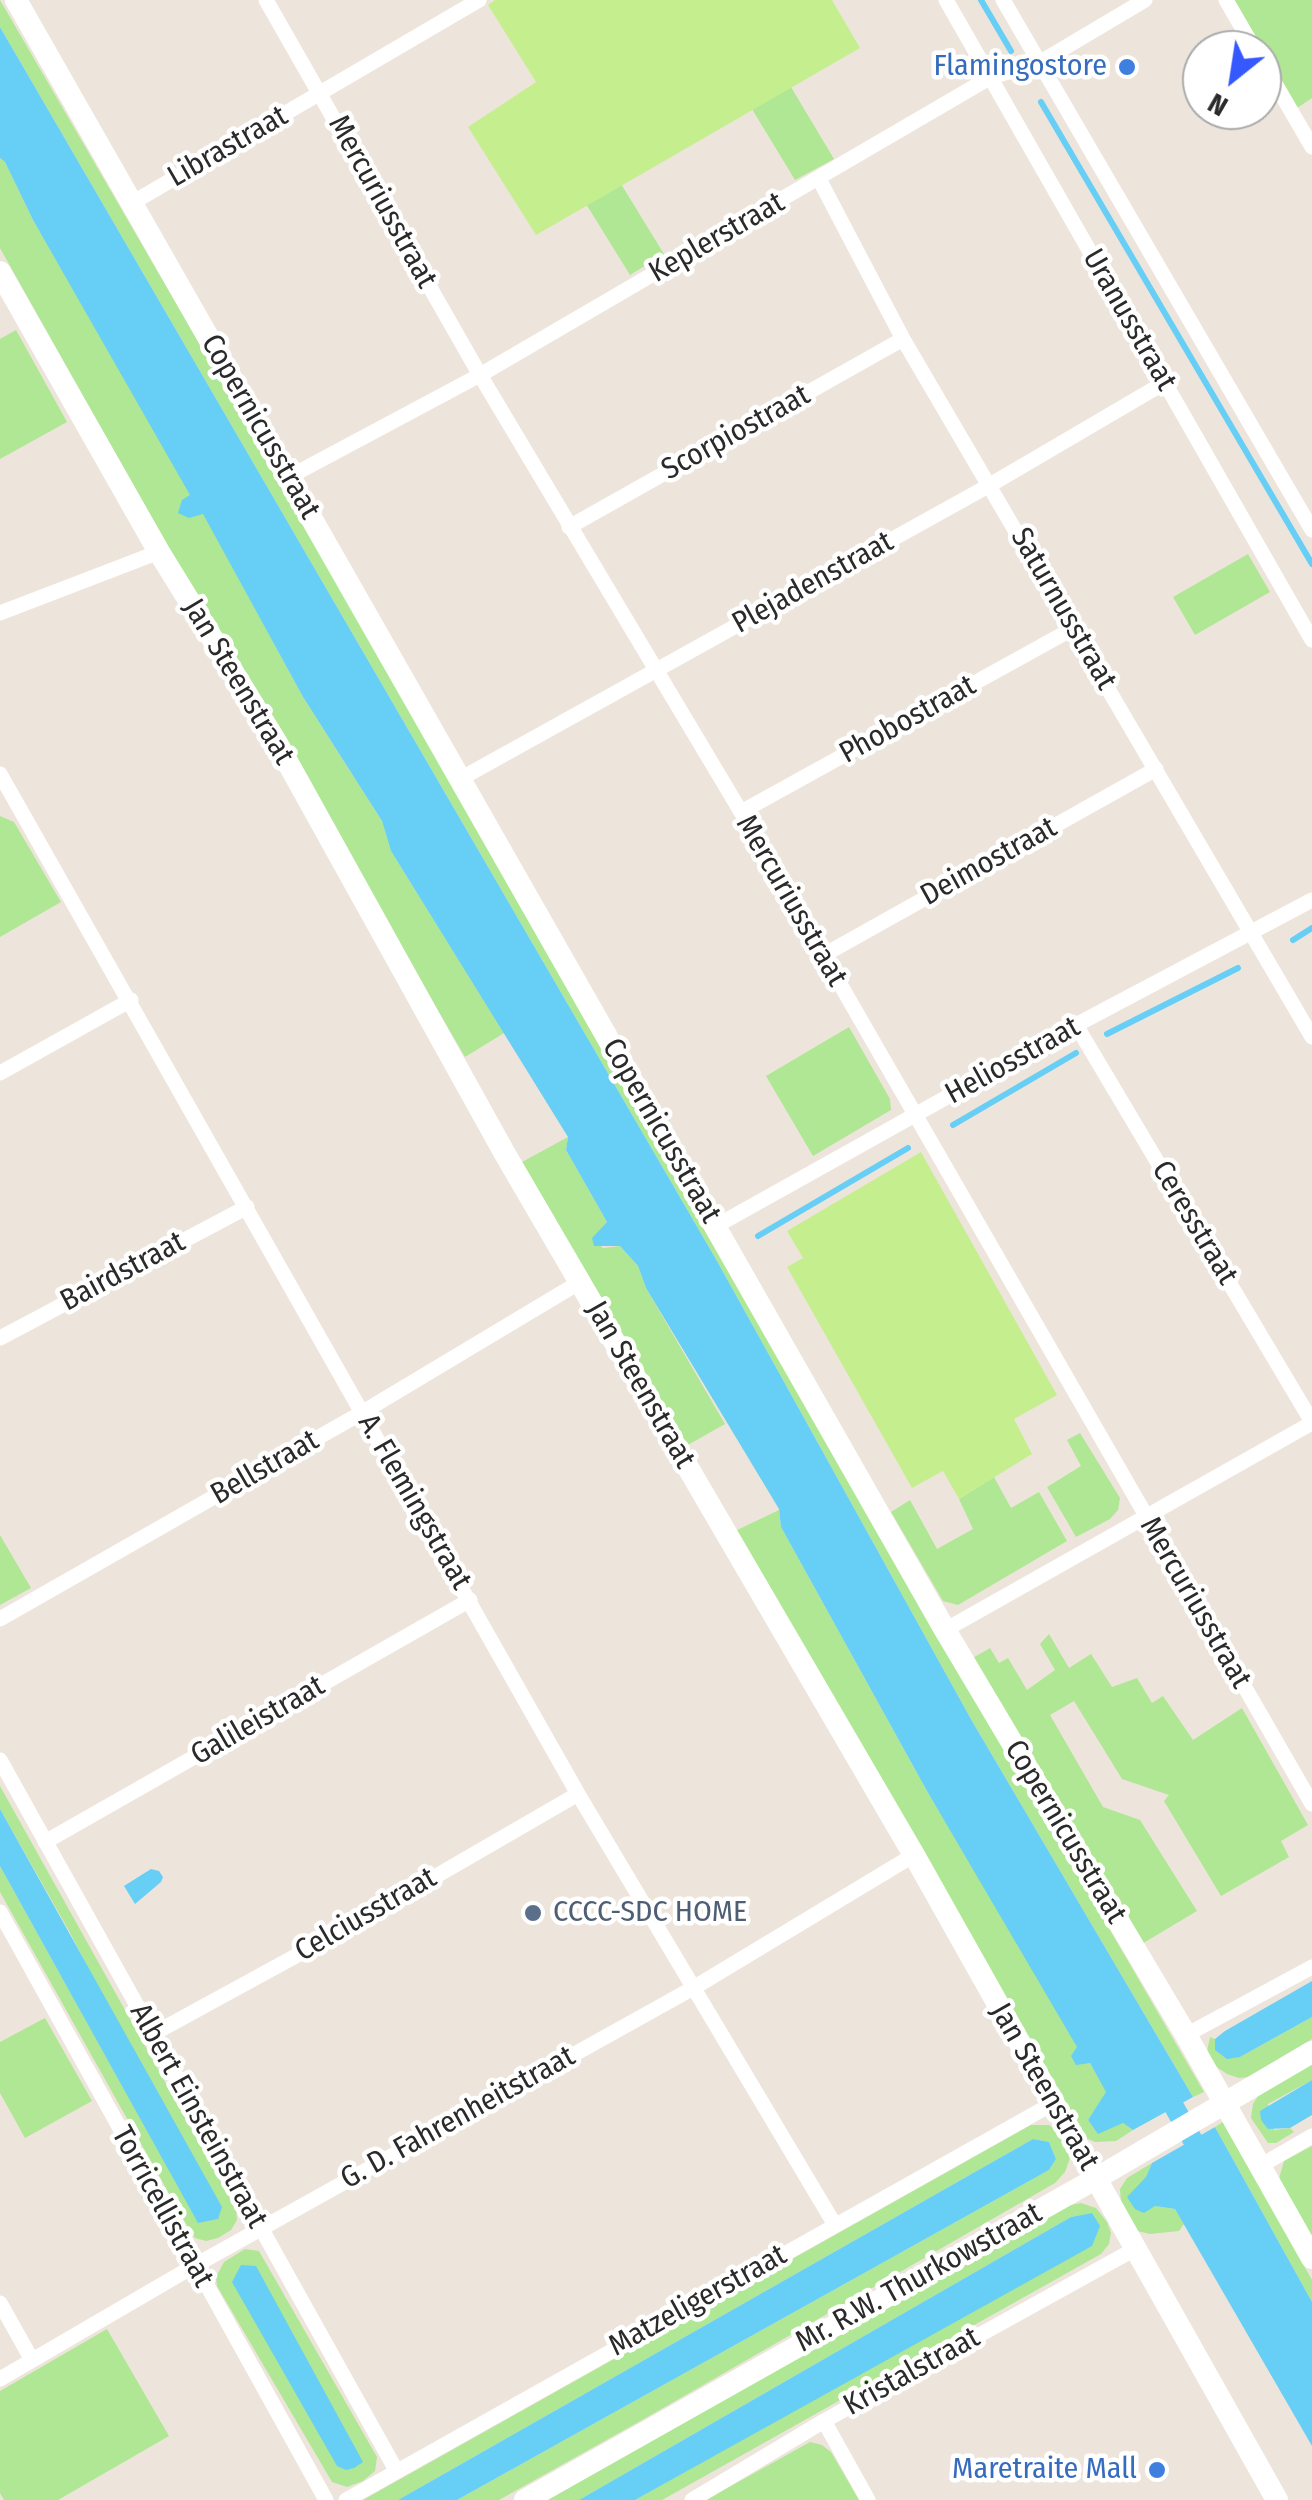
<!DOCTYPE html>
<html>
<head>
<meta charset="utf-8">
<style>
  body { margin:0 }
  #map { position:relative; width:1312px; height:2500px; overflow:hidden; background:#ede5db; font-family:"Fira Sans Condensed",sans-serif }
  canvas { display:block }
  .north { position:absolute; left:1182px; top:30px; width:100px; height:100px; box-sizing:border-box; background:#fff; border:2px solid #aaa; border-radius:50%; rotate:210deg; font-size:28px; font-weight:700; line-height:40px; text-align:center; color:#2a2a2a }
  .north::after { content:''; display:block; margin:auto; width:35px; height:45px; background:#3659ff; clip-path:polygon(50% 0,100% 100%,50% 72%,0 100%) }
</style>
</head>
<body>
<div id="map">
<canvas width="1312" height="2500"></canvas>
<div class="north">N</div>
</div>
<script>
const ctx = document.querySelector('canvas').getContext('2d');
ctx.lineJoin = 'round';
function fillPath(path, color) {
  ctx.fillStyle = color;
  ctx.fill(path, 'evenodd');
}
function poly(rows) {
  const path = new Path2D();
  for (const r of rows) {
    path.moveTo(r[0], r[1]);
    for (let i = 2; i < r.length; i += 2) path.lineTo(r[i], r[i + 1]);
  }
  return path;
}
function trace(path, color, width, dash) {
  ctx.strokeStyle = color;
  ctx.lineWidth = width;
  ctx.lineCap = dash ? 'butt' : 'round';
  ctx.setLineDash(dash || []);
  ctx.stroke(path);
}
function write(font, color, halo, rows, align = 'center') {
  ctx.font = font + ' "Fira Sans Condensed",sans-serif';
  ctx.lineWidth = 9;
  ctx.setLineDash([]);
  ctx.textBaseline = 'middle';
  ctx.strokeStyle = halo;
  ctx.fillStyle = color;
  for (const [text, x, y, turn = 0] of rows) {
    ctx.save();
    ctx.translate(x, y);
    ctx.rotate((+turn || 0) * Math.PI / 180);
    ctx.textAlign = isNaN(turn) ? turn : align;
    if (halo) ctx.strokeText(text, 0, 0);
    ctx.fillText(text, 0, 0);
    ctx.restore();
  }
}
fillPath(poly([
  [0,0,570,982,984,1713,1204,2092,1193,2097,972,1721,717,1261,0,27],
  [1234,0,1312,0,1312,98,1297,108],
  [791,87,834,159,795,180,752,109],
  [0,158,5,162,33,220,203,513,303,697,382,821,391,851,504,1033,465,1057,143,503,0,248],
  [621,184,664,254,630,275,586,204],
  [16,330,67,422,0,459,0,339],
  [1248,554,1270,592,1195,635,1173,597],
  [0,816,14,822,61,902,0,937],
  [849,1027,890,1099,891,1110,813,1156,766,1076],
  [568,1137,566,1150,607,1222,593,1238,603,1248,620,1246,638,1266,646,1288,725,1424,686,1446,522,1162],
  [1080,1433,1120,1498,1118,1510,1110,1519,1076,1537,1047,1487,1081,1466,1067,1440],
  [994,1477,1011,1508,1039,1492,1067,1541,958,1605,943,1601,891,1512,910,1500,937,1549,973,1529,959,1499],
  [779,1510,781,1527,927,1791,1107,2092,1088,2120,1098,2133,1123,2123,1133,2130,1116,2141,1095,2142,1086,2138,735,1531],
  [0,1535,31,1588,0,1605],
  [1049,1634,1069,1668,1091,1654,1112,1687,1137,1678,1152,1703,1163,1696,1193,1740,1242,1708,1308,1825,1281,1841,1289,1857,1221,1896,1164,1801,1169,1795,1122,1779,1074,1701,1050,1715,1103,1807,1140,1820,1197,1911,1140,1945,971,1659,990,1648,999,1663,1008,1658,1027,1690,1055,1670,1040,1644],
  [0,1786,236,2209,237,2220,231,2230,218,2238,206,2241,195,2238,190,2231,0,1892,0,1866,198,2222,218,2219,69,1931,0,1809],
  [1312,2017,1312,2039,1249,2077,1239,2078,1227,2074,1215,2066,1207,2051,1210,2037,1215,2039,1216,2050,1240,2057],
  [45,2018,92,2101,25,2138,0,2093,0,2042],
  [1312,2064,1312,2080,1268,2104,1274,2130,1290,2128,1294,2132,1276,2143,1268,2143,1251,2118,1253,2104,1260,2093],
  [1223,2122,1312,2280,1312,2302,1215,2127],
  [1031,2125,1049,2125,1059,2132,1070,2158,1065,2172,1055,2183,644,2419,499,2500,457,2500,1049,2170,1056,2159,1049,2142,1033,2139,398,2500,363,2500],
  [1312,2146,1312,2241,1278,2182,1284,2161],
  [1152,2163,1146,2177,1155,2206,1175,2209,1184,2224,1179,2231,1150,2234,1137,2231,1121,2203,1120,2189,1127,2178],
  [1081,2203,1096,2208,1107,2222,1111,2233,1109,2244,1101,2254,662,2500,635,2500,840,2385,1093,2213,1071,2217,579,2500,548,2500,1065,2206],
  [245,2249,259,2251,377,2457,375,2471,363,2481,347,2487,332,2482,217,2286,216,2277,224,2262],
  [107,2329,169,2436,58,2500,4,2500,0,2493,0,2391],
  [810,2442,822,2445,831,2452,859,2500,706,2500]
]), '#afe794');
fillPath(poly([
  [495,0,832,0,860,48,536,235,468,127,536,82,488,5],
  [921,1152,1057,1395,1014,1419,1032,1454,959,1499,943,1471,912,1488,787,1267,803,1258,787,1231]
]), '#c5ef8f');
fillPath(poly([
  [0,27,717,1261,972,1721,1193,2097,1133,2130,1123,2123,1098,2134,1088,2120,1106,2092,1090,2063,1076,2065,1071,2056,1077,2047,927,1791,781,1527,779,1509,646,1288,638,1266,620,1246,594,1246,592,1238,607,1222,566,1150,568,1137,391,851,382,821,303,697,203,514,189,518,178,513,182,500,190,495,33,220,5,162,0,158],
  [0,1809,222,2207,218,2219,198,2223,0,1866],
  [151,1869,159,1871,163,1877,161,1882,135,1904,124,1886],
  [1312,1981,1312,2017,1240,2057,1227,2059,1215,2050,1215,2039,1225,2031],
  [1312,2080,1312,2115,1290,2128,1268,2129,1261,2120,1260,2111],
  [1215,2127,1312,2302,1312,2446,1175,2209,1155,2206,1144,2213,1135,2209,1127,2197,1146,2177,1152,2163],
  [1033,2139,1049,2142,1056,2159,1049,2170,457,2500,398,2500],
  [1092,2213,1100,2226,1092,2246,635,2500,579,2500,1071,2217],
  [241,2265,256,2266,363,2462,354,2468,346,2470,337,2466,232,2282]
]), '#67cef5');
trace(poly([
  [981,0,1011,51],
  [1041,102,1312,564],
  [1293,940,1312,928],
  [1107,1034,1238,968],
  [953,1125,1076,1053],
  [758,1236,908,1148]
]), '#67cef5', 6);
trace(poly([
  [1163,2087,1205,2162]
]), '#67cef5', 20);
trace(poly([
  [266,0,480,375,741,812,1312,1804],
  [946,0,1312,640],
  [1003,0,1312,530],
  [1226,0,1255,50],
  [1262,61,1312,147],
  [819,179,903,339,1312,1037],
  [132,203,479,0],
  [289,477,480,375,991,77,1039,63,1145,0],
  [569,527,903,339],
  [0,613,159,552],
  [0,774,578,1794,835,2225],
  [460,779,990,485,1164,383],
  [741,812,1074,628],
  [822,956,1156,769],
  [1076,1025,1312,1422],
  [0,1073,131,1000],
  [716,1226,1076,1025,1312,900],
  [0,1338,247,1207],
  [0,1619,363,1412,580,1282],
  [945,1630,1312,1423],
  [0,1760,396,2470],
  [45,1842,470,1600],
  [0,1912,326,2500],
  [153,2034,336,1934,578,1794],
  [1186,2035,1312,1967],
  [1260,2166,1312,2136],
  [0,2303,32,2360],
  [0,2379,194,2266,695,1987,914,1855],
  [824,2421,868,2500],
  [346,2500,1052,2104],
  [692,2500,824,2421,1135,2249]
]), '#fff', 15);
trace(poly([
  [16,0,945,1630,1186,2035,1312,2258],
  [0,272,159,552,278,745,505,1154,914,1855,1277,2500],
  [525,2500,1097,2178,1312,2052]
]), '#fff', 22);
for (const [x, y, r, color] of [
  [1127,67,10,"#3f7fe0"],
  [533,1913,10,"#5c6f8a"],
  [1157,2470,10,"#3f7fe0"]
]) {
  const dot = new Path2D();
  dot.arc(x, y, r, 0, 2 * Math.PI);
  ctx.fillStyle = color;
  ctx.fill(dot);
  trace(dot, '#fff', 4);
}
write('30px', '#366cbe', '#fff', [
  ["Flamingostore",1107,67],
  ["Maretraite Mall",1137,2470]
], 'right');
write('30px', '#2a2a2a', '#fff', [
  ["Librastraat",228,147,-30],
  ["Mercuriusstraat",382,202,61],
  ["Keplerstraat",717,238,-30],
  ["Uranusstraat",1129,320,60],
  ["Copernicusstraat",260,427,60],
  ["Scorpiostraat",736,433,-29],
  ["Plejadenstraat",813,583,-29],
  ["Saturnusstraat",1063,609,60],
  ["Jan Steenstraat",238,682,59],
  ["Phobostraat",908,720,-29],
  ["Deimostraat",989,862,-29],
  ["Mercuriusstraat",791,901,60],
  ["Heliosstraat",1013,1061,-29],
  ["Copernicusstraat",661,1131,60],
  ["Ceresstraat",1194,1223,59],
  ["Bairdstraat",123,1272,-28],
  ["Jan Steenstraat",640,1385,60],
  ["Bellstraat",265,1468,-30],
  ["A. Flemingstraat",414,1502,60],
  ["Mercuriusstraat",1195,1603,60],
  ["Galileistraat",258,1721,-30],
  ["Copernicusstraat",1065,1832,59],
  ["Celciusstraat",366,1915,-30],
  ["Jan Steenstraat",1044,2087,60],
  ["Albert Einsteinstraat",198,2116,61],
  ["G. D. Fahrenheitstraat",458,2118,-29],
  ["Torricellistraat",162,2207,61],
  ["Mr. R.W. Thurkowstraat",919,2278,-29],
  ["Matzeligerstraat",698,2301,-29],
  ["Kristalstraat",912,2372,-29]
]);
write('30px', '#4e5e75', '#fff', [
  ["CCCC-SDC HOME",553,1913]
], 'left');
</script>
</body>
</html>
